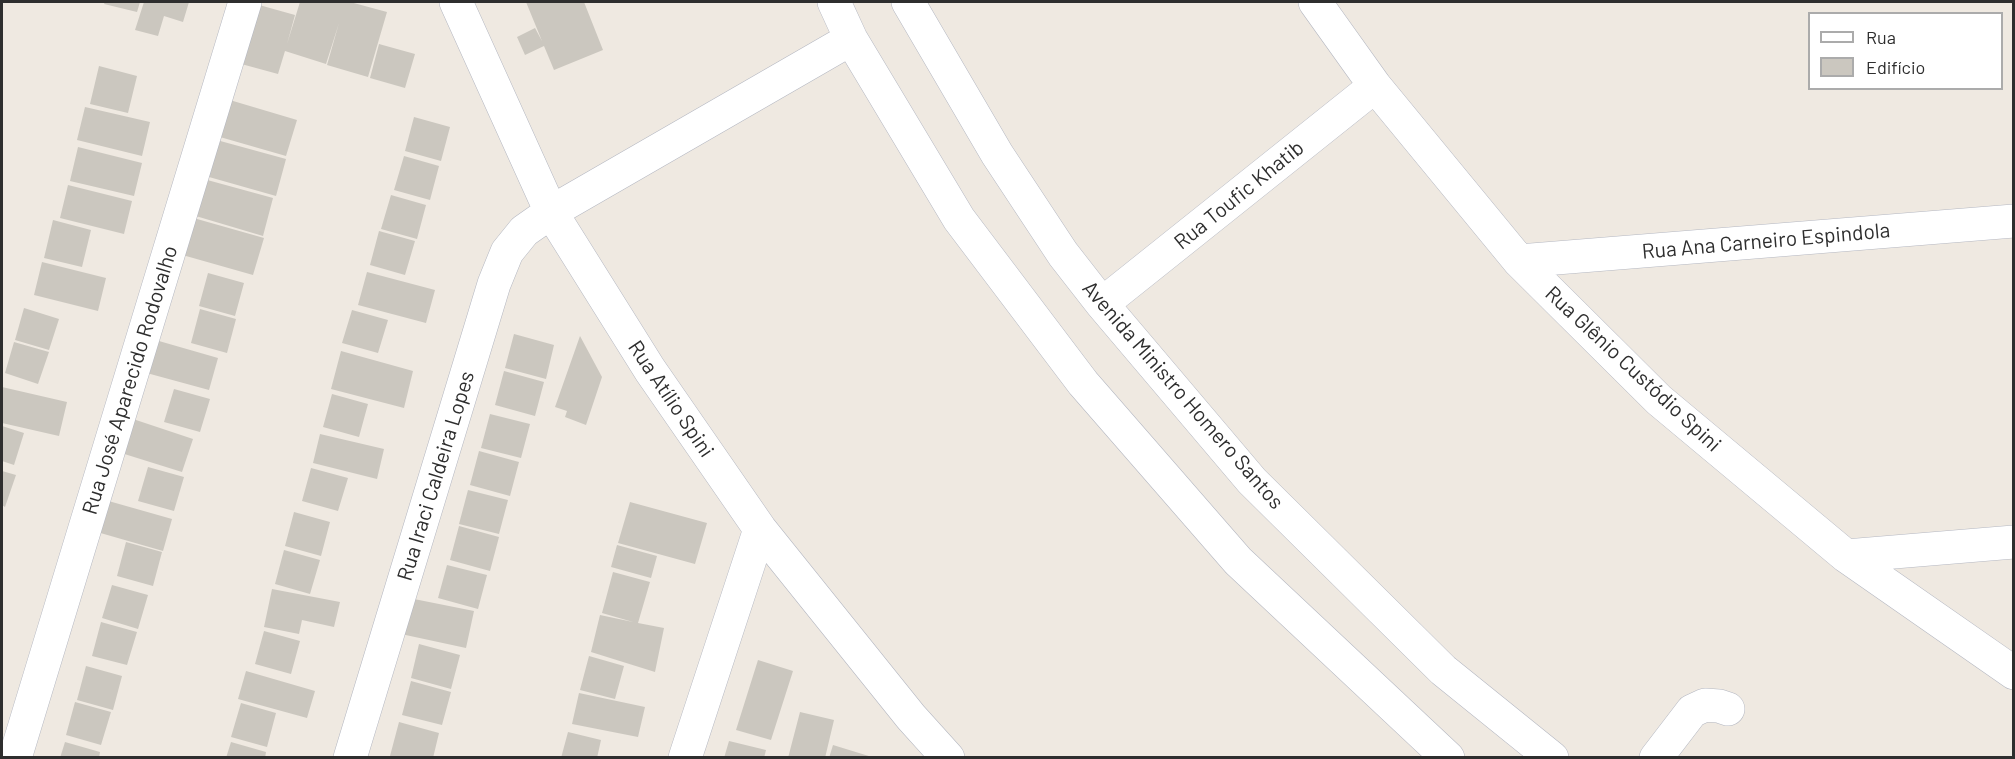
<!DOCTYPE html>
<html>
<head>
<meta charset="utf-8">
<style>
  body { margin:0 }
  #map { position:relative; width:2015px; height:759px; overflow:hidden; background:#efe9e1; font-family:Barlow,sans-serif }
  canvas { display:block }
  .frame { position:absolute; inset:0; border:3px solid #2e2e2e; pointer-events:none }
  .legend { position:absolute; left:1808px; top:12px; width:195px; height:78px; box-sizing:border-box; background:#fff; border:2px solid #ababab; margin:0; padding:8px 10px; list-style:none; font-size:18px; color:#2e2e2e }
  .legend li { display:flex; align-items:center; gap:12px; height:30px }
  .legend b { width:30px; border:2px solid #ababab }
</style>
</head>
<body>
<div id="map">
<canvas width="2015" height="759"></canvas>
<div class="frame"></div>
<ul class="legend">
<li><b style="height:8px;background:#fff"></b>Rua</li>
<li><b style="height:16px;background:#cbc7bf"></b>Edifício</li>
</ul>
</div>
<script>
const ctx = document.querySelector('canvas').getContext('2d');
ctx.lineJoin = 'round';
function fillPath(path, color) {
  ctx.fillStyle = color;
  ctx.fill(path, 'evenodd');
}
function poly(rows) {
  const path = new Path2D();
  for (const r of rows) {
    path.moveTo(r[0], r[1]);
    for (let i = 2; i < r.length; i += 2) path.lineTo(r[i], r[i + 1]);
  }
  return path;
}
function trace(path, color, width, dash) {
  ctx.strokeStyle = color;
  ctx.lineWidth = width;
  ctx.lineCap = dash ? 'butt' : 'round';
  ctx.setLineDash(dash || []);
  ctx.stroke(path);
}
function write(font, color, halo, rows, align = 'center') {
  ctx.font = font + ' Barlow,sans-serif';
  ctx.lineWidth = 5;
  ctx.setLineDash([]);
  ctx.textBaseline = 'middle';
  ctx.strokeStyle = halo;
  ctx.fillStyle = color;
  for (const [text, x, y, turn = 0] of rows) {
    ctx.save();
    ctx.translate(x, y);
    ctx.rotate((+turn || 0) * Math.PI / 180);
    ctx.textAlign = isNaN(turn) ? turn : align;
    if (halo) ctx.strokeText(text, 0, 0);
    ctx.fillText(text, 0, 0);
    ctx.restore();
  }
}
fillPath(poly([
  [105,2,140,2,137,12,104,4],
  [144,2,189,2,183,22,164,16,158,36,135,30],
  [300,2,350,2,387,12,368,77,327,65,339,23,326,64,285,51,278,74,234,62,252,3,295,15,287,44],
  [526,2,584,2,603,50,554,70,544,46,525,55,517,37,535,28,542,41],
  [379,44,415,54,405,88,370,78],
  [99,66,137,76,128,113,90,104],
  [223,98,297,120,286,156,213,135],
  [85,107,150,122,142,156,77,140],
  [414,117,450,127,441,161,405,151],
  [213,139,286,159,276,196,202,175],
  [78,147,142,163,134,196,70,181],
  [404,156,439,166,430,200,394,190],
  [200,178,273,198,263,236,189,214],
  [68,185,132,201,124,234,60,218],
  [391,195,426,205,417,239,381,229],
  [190,217,264,238,253,275,179,254],
  [53,220,91,230,82,267,44,258],
  [379,231,415,241,405,275,370,265],
  [42,262,106,278,98,311,34,295],
  [367,272,435,290,426,323,358,305],
  [208,273,244,283,235,316,199,306],
  [24,308,59,319,49,350,15,340],
  [200,309,236,319,227,353,191,343],
  [352,310,388,320,378,353,342,343],
  [514,334,554,345,546,379,505,368],
  [580,336,602,377,586,425,565,417,567,411,555,407],
  [152,339,218,358,209,390,143,372],
  [14,342,49,352,38,384,5,373],
  [341,351,413,371,404,408,331,389],
  [504,371,544,382,535,416,495,405],
  [2,387,67,402,59,436,2,423],
  [174,389,210,399,200,432,164,422],
  [332,394,368,404,359,437,323,427],
  [490,414,530,424,521,458,481,448],
  [130,418,193,439,182,472,118,452],
  [2,426,24,433,14,465,2,461],
  [320,434,384,449,377,479,313,463],
  [479,451,519,462,510,496,470,485],
  [148,467,184,477,174,511,138,501],
  [311,468,348,478,338,511,302,501],
  [2,471,16,475,5,507,2,505],
  [468,490,508,500,499,534,459,524],
  [105,500,172,519,163,551,97,532],
  [630,502,707,523,695,564,618,543],
  [294,512,330,522,321,556,285,546],
  [459,526,499,537,490,571,450,560],
  [126,542,162,552,153,586,117,576],
  [617,545,657,556,651,578,611,567],
  [284,550,320,560,310,594,275,584],
  [447,565,487,575,478,609,438,598],
  [613,572,650,582,638,623,664,628,655,672,591,652,600,615,633,622,602,613],
  [112,585,148,595,138,629,102,618],
  [272,589,340,602,334,627,302,620,299,634,264,627],
  [409,598,474,611,466,648,401,634],
  [101,622,137,632,127,665,92,656],
  [264,631,300,641,291,674,255,664],
  [419,644,460,655,451,689,411,678],
  [589,656,624,666,615,699,580,690],
  [758,660,793,671,771,740,736,730],
  [86,666,122,676,113,710,77,700],
  [246,671,315,691,307,718,238,699],
  [411,681,451,692,442,725,402,715],
  [579,693,645,707,638,737,572,724],
  [75,702,111,712,101,745,66,735],
  [241,703,276,713,267,747,231,737],
  [800,712,834,720,825,758,788,758],
  [399,722,439,733,433,758,390,756],
  [568,732,601,740,597,758,561,758],
  [729,741,766,750,764,758,724,758],
  [65,742,100,752,99,758,60,758],
  [231,742,266,752,265,758,226,758],
  [833,745,872,757,872,758,829,758]
]), '#cbc7bf');
const minor = poly([
  [456,2,551,212,650,370,760,529,911,717,948,758],
  [834,2,851,39,959,219,1083,383,1238,561,1448,758],
  [908,2,997,154,1063,254,1102,304,1252,481,1443,670,1552,758],
  [1315,2,1375,86,1519,261,1659,400,1846,556,2014,673],
  [1519,261,2014,221],
  [1102,304,1375,86],
  [1846,556,2014,542],
  [15,758,245,2],
  [350,758,494,284,507,252,524,231,551,212,851,39],
  [685,758,760,529],
  [1656,758,1692,711,1705,705,1719,706,1728,709]
]);
trace(minor, '#b4b7c1', 34);
trace(minor, '#fff', 33);
write('21px', '#2e2e2e', '#fff', [
  ["Rua Toufic Khatib",1239,195,-39],
  ["Rua Ana Carneiro Espindola",1766,241,-5],
  ["Rua Glênio Custódio Spini",1633,369,43],
  ["Rua José Aparecido Rodovalho",130,380,-73],
  ["Avenida Ministro Homero Santos",1183,395,49],
  ["Rua Atílio Spini",671,399,56],
  ["Rua Iraci Caldeira Lopes",436,476,-73]
]);
</script>
</body>
</html>
